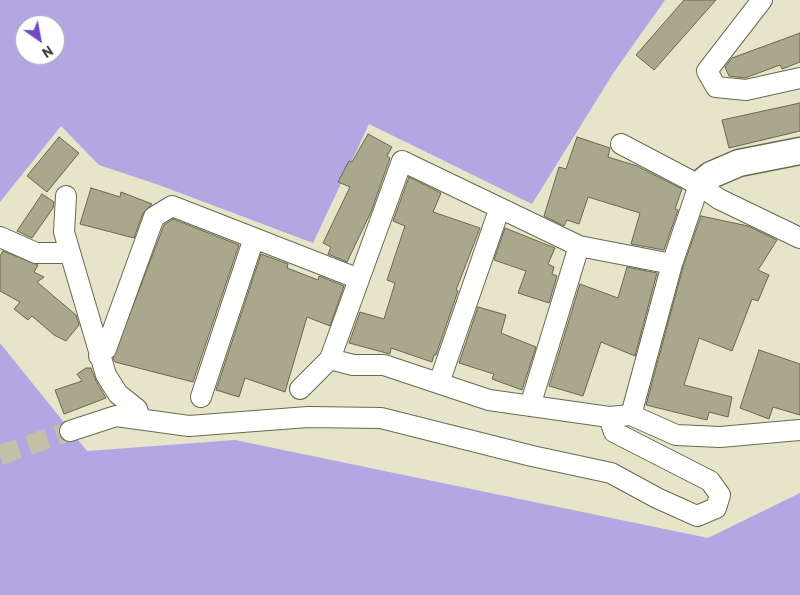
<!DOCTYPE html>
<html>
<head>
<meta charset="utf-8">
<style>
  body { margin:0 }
  #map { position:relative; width:800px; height:595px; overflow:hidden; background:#e7e5c9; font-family:"PT Sans",sans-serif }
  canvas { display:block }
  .north { position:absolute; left:15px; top:15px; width:50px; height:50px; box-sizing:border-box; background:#fff; border:1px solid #ababa7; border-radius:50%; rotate:147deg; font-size:14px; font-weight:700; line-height:20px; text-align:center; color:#2d2c22 }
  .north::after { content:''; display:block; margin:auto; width:18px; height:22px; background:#714bc4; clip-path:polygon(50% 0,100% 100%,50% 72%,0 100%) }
</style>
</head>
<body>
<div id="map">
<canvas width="800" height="595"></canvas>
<div class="north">N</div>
</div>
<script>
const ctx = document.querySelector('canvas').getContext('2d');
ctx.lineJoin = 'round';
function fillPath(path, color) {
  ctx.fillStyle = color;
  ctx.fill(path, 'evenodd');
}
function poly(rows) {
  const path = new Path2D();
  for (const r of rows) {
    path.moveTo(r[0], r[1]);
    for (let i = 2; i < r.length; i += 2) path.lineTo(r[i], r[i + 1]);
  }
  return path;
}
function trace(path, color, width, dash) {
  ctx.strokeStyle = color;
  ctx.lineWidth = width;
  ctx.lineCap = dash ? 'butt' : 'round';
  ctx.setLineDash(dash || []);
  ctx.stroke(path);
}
fillPath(poly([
  [0,0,665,0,614,72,532,204,369,124,313,243,159,185,99,165,61,126,0,202],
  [25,25,55,25,55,55,25,55],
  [0,343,87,451,235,440,708,538,800,493,800,595,0,595]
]), '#b3a7e3');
const building = poly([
  [684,0,716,0,654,70,636,55,684,0],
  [800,33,800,62,782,69,780,65,745,78,729,76,725,67,732,58,800,33],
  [800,103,800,131,729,148,722,120,800,103],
  [368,134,392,147,387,156,390,158,371,212,347,262,328,254,331,247,323,243,350,187,338,182,349,161,352,162,368,134],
  [59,137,79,153,47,192,27,176,59,137],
  [577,137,610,148,608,157,637,166,682,189,675,209,678,210,664,250,631,244,640,213,588,197,579,224,567,220,564,226,544,216,559,167,566,169,577,137],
  [409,177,441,193,433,212,480,228,456,290,458,291,436,355,434,355,432,362,391,348,390,354,349,343,360,312,384,319,395,283,387,280,405,226,393,221,409,177],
  [91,188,120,197,121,192,152,204,143,213,134,238,80,224,91,188],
  [42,194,54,202,53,208,32,238,17,231,42,194],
  [701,216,748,226,777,240,758,270,769,275,758,301,752,299,732,351,699,338,684,385,732,397,728,417,709,412,707,420,646,405,683,267,701,216],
  [173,219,239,245,193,382,115,362,113,358,164,225,173,219],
  [505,228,555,248,548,264,554,267,552,274,557,276,549,303,518,293,526,271,494,260,505,228],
  [3,251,38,265,34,272,44,277,37,282,76,315,79,325,66,341,54,335,32,316,28,320,14,309,20,302,0,291,0,256,3,251],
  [261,254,288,264,287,268,318,280,319,276,344,286,330,326,307,317,285,392,245,378,239,397,216,390,261,254],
  [627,267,657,273,635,356,601,342,583,396,549,386,580,284,618,298,627,267],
  [478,307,506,315,501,333,536,347,522,390,492,379,494,374,459,363,478,307],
  [759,350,800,364,800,415,773,407,769,419,740,408,759,350],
  [86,368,91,368,96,381,106,398,64,414,55,390,82,381,77,374,86,368]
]);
fillPath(building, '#a9a88d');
trace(building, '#69674f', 1);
trace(poly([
  [0,455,70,431]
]), '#c2c0a8', 20, [20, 10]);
const minor = poly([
  [762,0,707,71,716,87,746,90,800,78],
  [621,144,699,185,719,199,800,238],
  [66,196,64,232,106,375,118,394,137,409,140,419],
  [0,237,36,253,70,253],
  [99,356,106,349,154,217,172,206,359,279],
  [330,359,353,365,384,365,489,400,609,417],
  [439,383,499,210],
  [300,389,330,359,402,161,579,246,672,264],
  [201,397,254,238],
  [530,406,579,246],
  [631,415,676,435,720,437,800,430],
  [70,431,116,416,189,426,308,417,381,418,532,456,611,473,657,498,697,516,716,508,720,495,710,481,614,432,609,417,631,415,672,264,699,185]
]);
const tertiary = poly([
  [699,185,711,175,739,163,800,151]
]);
trace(minor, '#6a6950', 22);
trace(tertiary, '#6a6950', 29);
trace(minor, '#fff', 20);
trace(tertiary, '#fff', 26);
</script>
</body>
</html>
